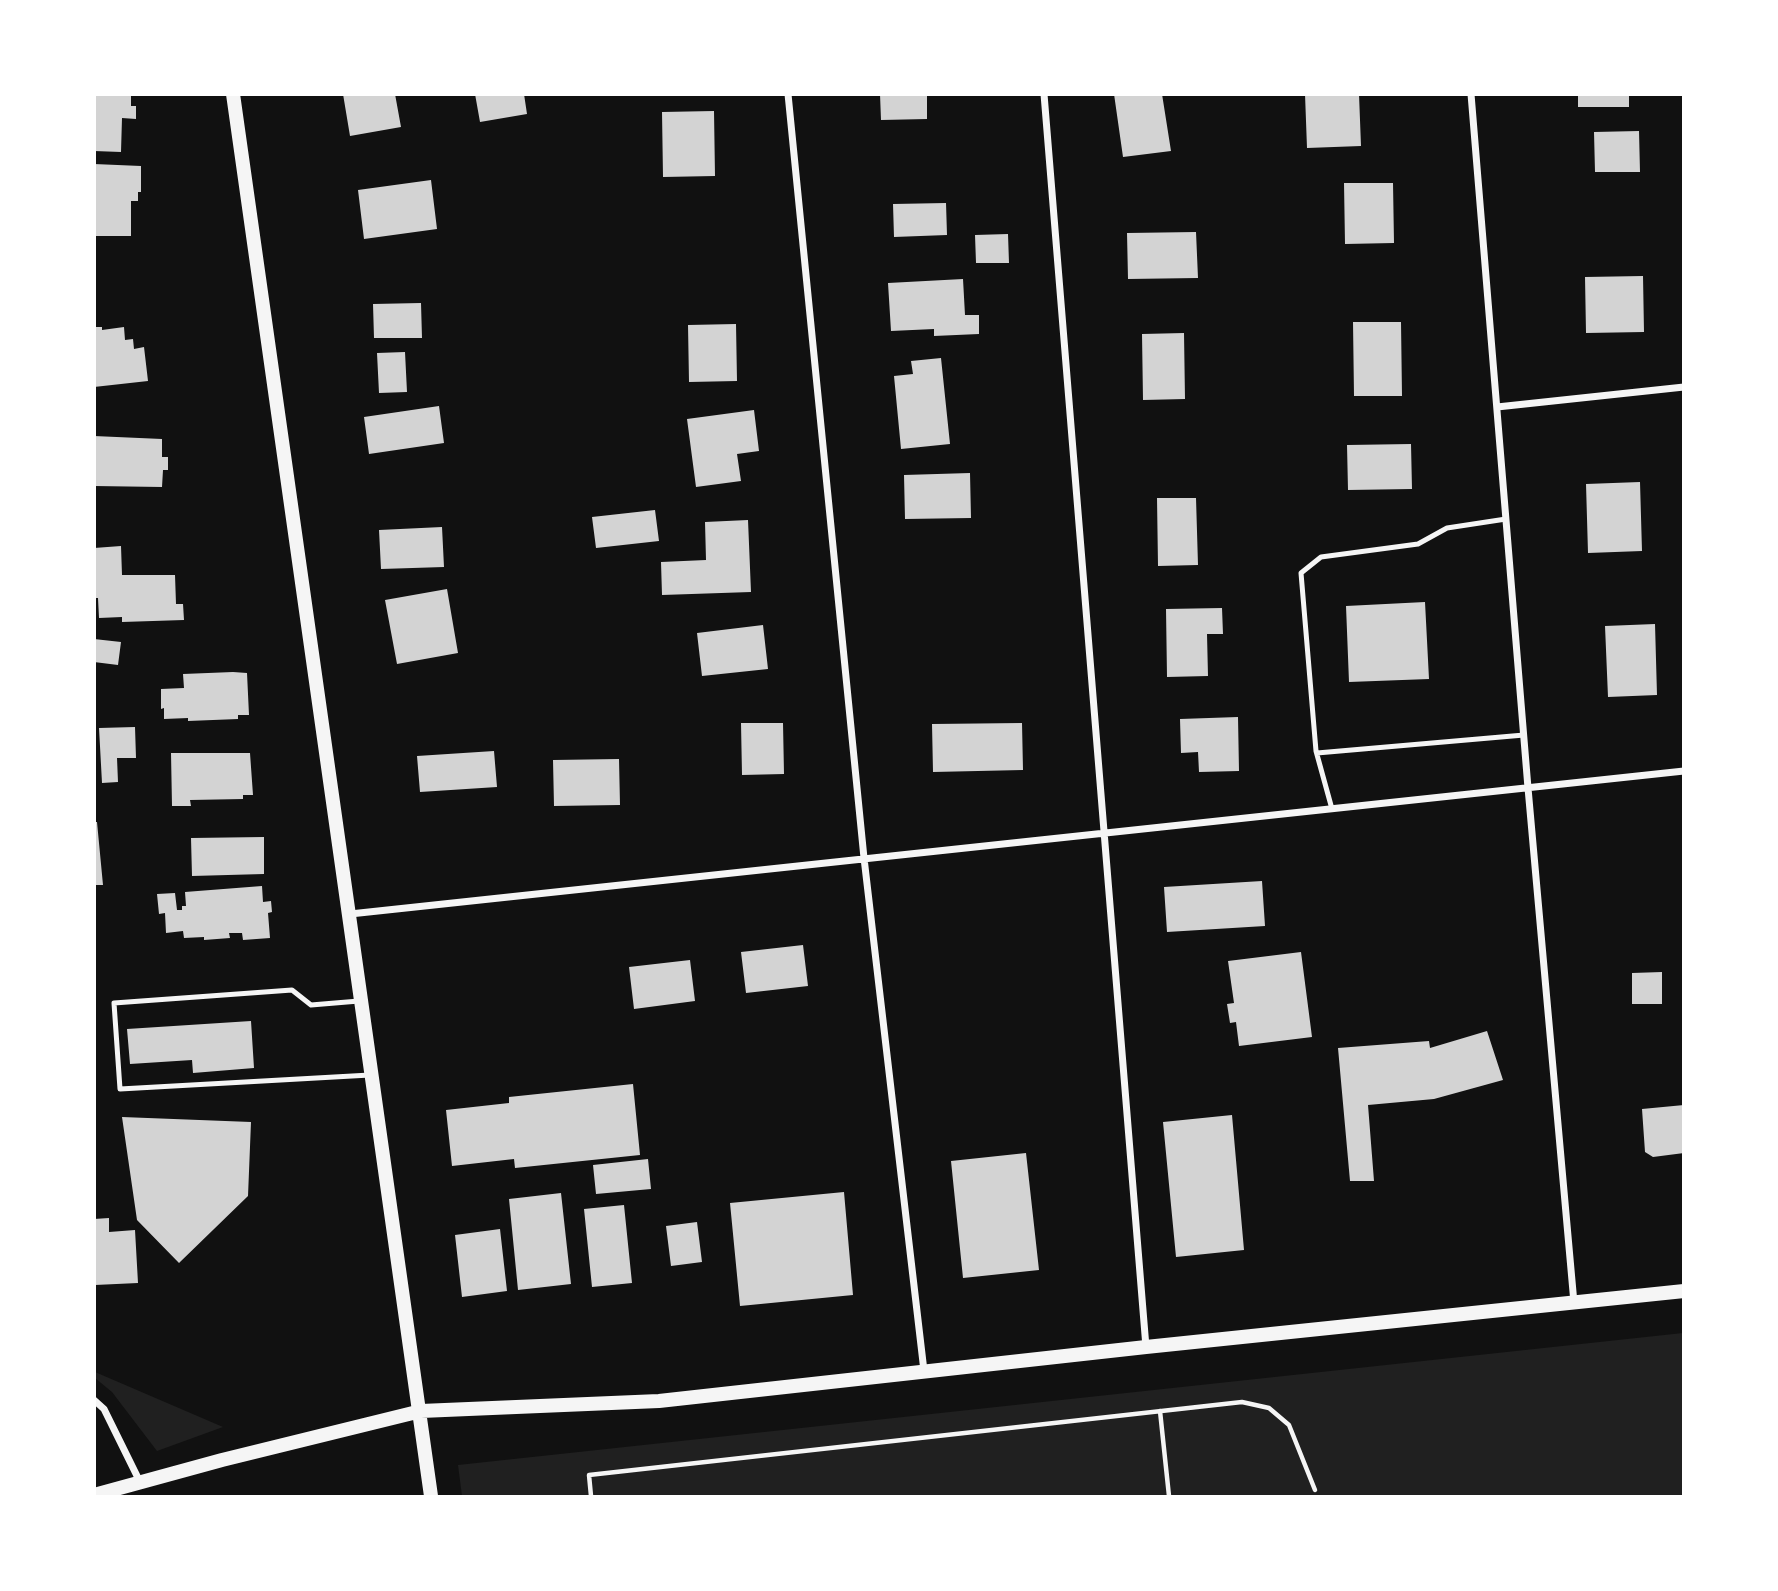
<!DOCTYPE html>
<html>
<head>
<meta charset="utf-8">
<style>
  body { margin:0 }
  #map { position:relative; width:1778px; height:1591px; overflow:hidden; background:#111; font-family:Arial,sans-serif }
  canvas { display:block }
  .frame { position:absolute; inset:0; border:96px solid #fff; pointer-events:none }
</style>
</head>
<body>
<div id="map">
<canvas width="1778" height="1591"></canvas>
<div class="frame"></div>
</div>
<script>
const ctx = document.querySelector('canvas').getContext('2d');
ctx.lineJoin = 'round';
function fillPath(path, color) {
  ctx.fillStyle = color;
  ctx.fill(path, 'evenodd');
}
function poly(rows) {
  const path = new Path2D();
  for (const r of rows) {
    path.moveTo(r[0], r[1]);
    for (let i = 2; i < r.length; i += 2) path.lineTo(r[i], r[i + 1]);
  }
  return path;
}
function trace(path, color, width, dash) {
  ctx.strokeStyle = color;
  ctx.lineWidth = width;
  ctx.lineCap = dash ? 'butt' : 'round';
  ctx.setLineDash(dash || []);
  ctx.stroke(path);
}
fillPath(poly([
  [1683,1333,1683,1496,462,1496,458,1465],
  [95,1372,223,1427,157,1451,112,1392,95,1378]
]), '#202020');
fillPath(poly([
  [94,94,131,94,131,106,136,106,136,119,122,118,121,152,94,151],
  [343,94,395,94,401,127,350,136],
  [475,94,524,94,527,114,480,122],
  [880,94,927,94,927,119,881,120],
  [1114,94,1162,94,1171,151,1123,157],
  [1305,94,1359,94,1361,146,1307,148],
  [1578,94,1629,94,1629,107,1578,107],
  [714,111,715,176,663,177,662,112],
  [1639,131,1640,172,1595,172,1594,132],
  [94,164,141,166,141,192,138,192,138,201,131,201,131,236,94,236],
  [431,180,437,229,364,239,358,190],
  [1344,183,1393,183,1394,243,1345,244],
  [946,203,947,235,894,237,893,204],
  [1196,232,1198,278,1128,279,1127,233],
  [1008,234,1009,263,976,263,975,235],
  [1643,276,1644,332,1586,333,1585,277],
  [963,279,965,315,979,315,979,334,934,336,934,329,891,331,888,283],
  [421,303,422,338,374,338,373,304],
  [1353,322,1401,322,1402,396,1354,396],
  [736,324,737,381,689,382,688,325],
  [94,327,102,327,102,330,124,327,125,340,133,339,134,349,144,347,148,381,94,387],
  [1184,333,1185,399,1143,400,1142,334],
  [405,352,407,392,379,393,377,353],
  [941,358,950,444,901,449,894,376,913,374,911,361],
  [439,406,444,443,369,454,364,417],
  [754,410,759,451,737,454,741,481,696,487,687,419],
  [94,436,162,439,162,457,168,457,168,470,163,470,162,487,94,486],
  [1411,444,1412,489,1348,490,1347,445],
  [970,473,971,518,905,519,904,475],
  [1640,482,1642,551,1588,553,1586,484],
  [1157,498,1196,498,1198,565,1158,566],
  [655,510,659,541,596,548,592,517],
  [748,520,751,592,662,595,661,562,706,560,705,522],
  [442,527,444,567,381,569,379,530],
  [121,546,122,575,175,575,176,604,183,604,184,620,122,622,122,617,99,618,98,598,94,598,94,548],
  [447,589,458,653,397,664,385,600],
  [1425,602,1429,679,1349,682,1346,606],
  [1222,608,1223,634,1207,634,1208,676,1167,677,1166,609],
  [1655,624,1657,695,1608,697,1605,626],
  [763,625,768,669,702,676,697,633],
  [94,639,121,642,118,665,94,662],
  [233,672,247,673,249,715,238,715,238,719,188,721,188,718,164,719,164,708,161,709,161,689,184,688,183,674],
  [1238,717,1239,771,1199,772,1198,752,1181,753,1180,719],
  [741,723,783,723,784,774,742,775],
  [1022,723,1023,770,933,772,932,724],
  [135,727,136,758,117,758,118,782,102,783,99,728],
  [494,751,497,787,420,792,417,756],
  [171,753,250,753,253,795,243,795,243,799,190,800,191,806,172,806],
  [619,759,620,805,554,806,553,760],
  [94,822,97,822,103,885,94,885],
  [264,837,264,874,192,876,191,838],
  [1262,881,1265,926,1167,932,1164,887],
  [262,886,263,902,271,901,272,912,268,913,270,938,243,940,242,933,229,933,230,938,204,940,204,937,184,938,183,931,166,933,165,913,159,914,157,894,175,893,177,910,182,910,182,906,186,906,185,892],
  [803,945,808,986,746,993,741,952],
  [1301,952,1312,1037,1239,1046,1236,1022,1230,1023,1227,1004,1234,1003,1228,961],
  [690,960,695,1001,634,1009,629,967],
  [1662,972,1662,1004,1632,1004,1632,973],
  [251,1021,254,1068,193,1073,192,1060,130,1064,127,1029],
  [1487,1031,1503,1080,1434,1099,1368,1105,1374,1181,1350,1181,1338,1048,1429,1041,1430,1048],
  [633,1084,640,1155,515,1168,514,1159,452,1166,446,1110,509,1103,509,1097],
  [1684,1105,1684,1153,1653,1157,1645,1152,1642,1109],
  [1232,1115,1244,1250,1176,1257,1163,1122],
  [122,1117,251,1122,248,1196,179,1263,137,1220],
  [1026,1153,1039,1270,963,1278,951,1161],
  [648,1159,651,1189,596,1194,593,1165],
  [844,1192,853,1295,740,1306,730,1203],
  [561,1193,571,1284,518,1290,509,1199],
  [624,1205,632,1283,592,1287,584,1209],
  [109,1218,109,1232,135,1230,138,1283,95,1285,94,1219],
  [697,1222,702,1262,671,1266,666,1226],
  [500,1229,507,1291,462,1297,455,1235]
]), '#d3d3d3');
trace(poly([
  [1160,1411,1169,1496],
  [591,1496,589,1475,1242,1402,1269,1408,1289,1425,1315,1490]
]), '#f5f5f5', 4.5);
trace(poly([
  [1317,753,1524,735],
  [1332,809,1316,751,1301,573,1321,557,1418,544,1447,528,1506,519],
  [359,1001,311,1005,292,990,114,1003,120,1089,370,1075]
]), '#f5f5f5', 5);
trace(poly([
  [788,94,864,858,924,1371],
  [1044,94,1146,1347],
  [1471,94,1528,788,1574,1303],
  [1497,407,1684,387],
  [350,914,1684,771],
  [94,1400,104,1409,140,1482]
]), '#f5f5f5', 7);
trace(poly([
  [233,94,431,1496],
  [94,1495,222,1460,421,1411,659,1401,1146,1347,1684,1291]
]), '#f5f5f5', 14);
</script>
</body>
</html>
